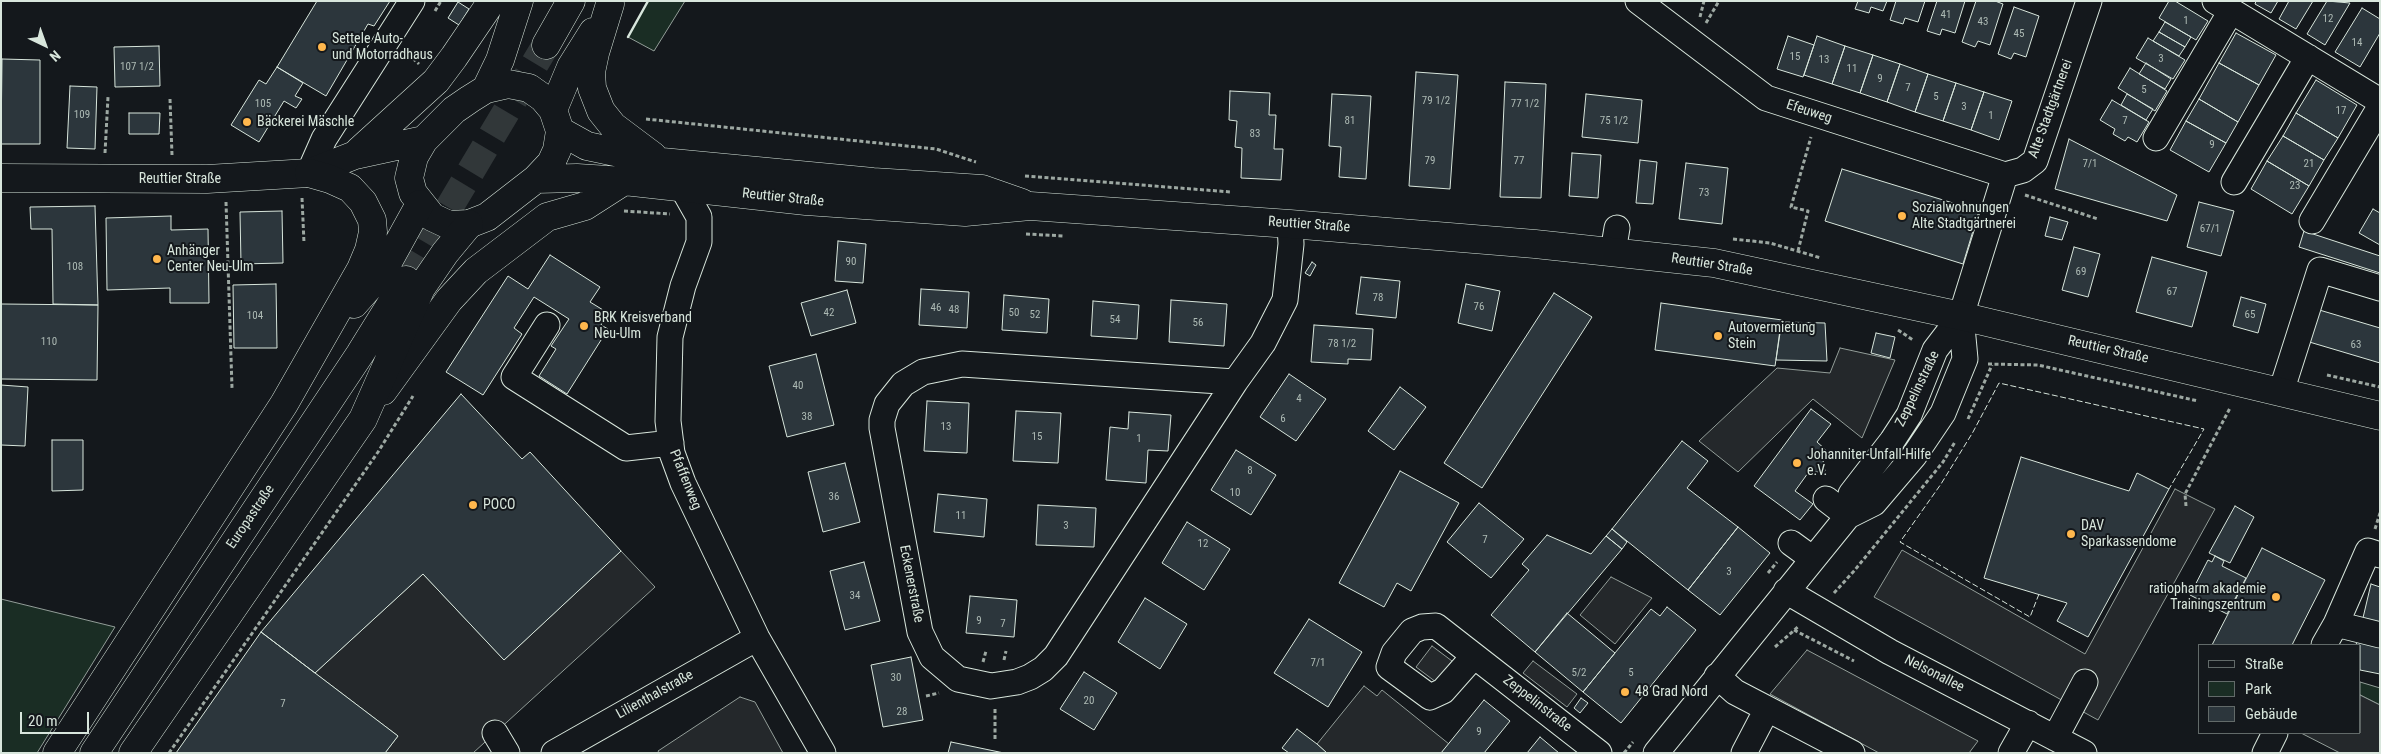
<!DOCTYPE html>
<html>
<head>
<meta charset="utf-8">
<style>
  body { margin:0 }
  #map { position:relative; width:2381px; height:754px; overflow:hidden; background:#14181c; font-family:"Roboto Condensed",sans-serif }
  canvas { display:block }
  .frame { position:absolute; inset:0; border:2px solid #d8e6dc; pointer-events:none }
  .legend { position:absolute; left:2198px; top:644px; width:162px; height:90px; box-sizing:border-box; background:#14181c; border:1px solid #626a69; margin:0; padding:6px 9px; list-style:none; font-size:15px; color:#d8e6dc }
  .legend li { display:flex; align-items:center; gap:10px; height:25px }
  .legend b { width:25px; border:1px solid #626a69 }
  .north { position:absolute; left:20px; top:20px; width:50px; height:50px; -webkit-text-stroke:4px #14181c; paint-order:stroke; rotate:138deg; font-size:14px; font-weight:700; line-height:20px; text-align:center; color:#d8e6dc }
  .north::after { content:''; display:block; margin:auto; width:18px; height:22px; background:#d8e6dc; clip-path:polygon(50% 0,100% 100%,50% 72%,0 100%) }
  .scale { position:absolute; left:20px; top:712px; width:69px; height:22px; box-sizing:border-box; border:2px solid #d8e6dc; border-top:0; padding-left:6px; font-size:15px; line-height:18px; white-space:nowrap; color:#d8e6dc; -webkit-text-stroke:4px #14181c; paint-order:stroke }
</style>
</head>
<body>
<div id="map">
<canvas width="2381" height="754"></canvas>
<div class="frame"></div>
<ul class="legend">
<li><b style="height:6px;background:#14181c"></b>Straße</li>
<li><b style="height:14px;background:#1a2d24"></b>Park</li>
<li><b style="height:14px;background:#2c363c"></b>Gebäude</li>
</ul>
<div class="north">N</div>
<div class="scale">20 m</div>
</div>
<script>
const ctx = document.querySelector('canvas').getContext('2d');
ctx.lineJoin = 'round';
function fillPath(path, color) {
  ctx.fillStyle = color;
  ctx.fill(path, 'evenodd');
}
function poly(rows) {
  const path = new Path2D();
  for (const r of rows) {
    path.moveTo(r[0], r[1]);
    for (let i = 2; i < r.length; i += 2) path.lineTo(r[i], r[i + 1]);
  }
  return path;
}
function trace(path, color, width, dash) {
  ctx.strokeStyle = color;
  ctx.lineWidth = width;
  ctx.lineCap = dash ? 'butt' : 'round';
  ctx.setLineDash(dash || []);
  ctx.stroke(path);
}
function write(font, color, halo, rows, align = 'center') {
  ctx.font = font + ' "Roboto Condensed",sans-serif';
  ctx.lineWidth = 4;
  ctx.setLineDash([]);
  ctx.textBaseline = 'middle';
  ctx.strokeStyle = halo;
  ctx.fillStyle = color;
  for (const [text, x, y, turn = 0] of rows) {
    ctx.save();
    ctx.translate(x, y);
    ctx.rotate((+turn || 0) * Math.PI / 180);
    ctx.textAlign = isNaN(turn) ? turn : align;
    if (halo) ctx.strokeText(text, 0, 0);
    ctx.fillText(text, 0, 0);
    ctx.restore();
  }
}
const green = poly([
  [648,1,685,1,654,51,628,37,648,1],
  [1,599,115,627,37,753,1,753,1,599],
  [2360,682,2380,688,2380,705,2360,695,2360,682]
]);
fillPath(green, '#1a2d24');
trace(green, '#939e99', 1);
const parking = poly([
  [1840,348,1895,360,1862,438,1813,399,1738,472,1699,441,1777,368,1830,373,1840,348],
  [2175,489,2215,509,2098,720,1874,597,1902,550,2085,654,2175,489],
  [621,551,655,587,473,753,385,753,398,736,315,673,423,574,504,660,621,551],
  [1611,577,1652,598,1615,644,1580,615,1611,577],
  [1432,646,1452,661,1436,682,1416,667,1432,646],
  [1807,650,1978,741,1969,753,1879,753,1770,694,1807,650],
  [1533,661,1577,694,1567,707,1523,673,1533,661],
  [1364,686,1377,696,1382,690,1449,744,1441,753,1327,753,1317,744,1364,686],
  [2360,695,2380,705,2380,753,2340,753,2301,733,2360,733,2360,695],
  [740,697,755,702,783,753,659,753,658,751,740,697]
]);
fillPath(parking, '#24282b');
trace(parking, '#939e99', 1);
const building = poly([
  [317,1,390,1,374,26,368,24,326,96,277,67,317,1],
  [1858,1,1887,1,1883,11,1871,7,1869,13,1855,9,1858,1],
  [1896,1,1925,1,1918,22,1905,18,1903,24,1890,20,1896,1],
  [1937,1,1965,1,1955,33,1942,29,1940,35,1927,31,1937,1],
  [1976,1,1995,1,2003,4,1990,45,1978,41,1975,47,1962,42,1976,1],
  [2169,1,2175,1,2208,21,2196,40,2159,18,2169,1],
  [2256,1,2278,1,2271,13,2255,4,2256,1],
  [2289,1,2313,1,2296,29,2279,19,2289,1],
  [2327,1,2350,3,2325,45,2307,34,2327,1],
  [458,2,469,9,459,25,448,18,458,2],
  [2014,7,2039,16,2026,57,2014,53,2011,59,1998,54,2014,7],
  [2362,8,2380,19,2380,33,2360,67,2335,52,2362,8],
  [2165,22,2191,37,2185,47,2159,32,2165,22],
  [2159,32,2185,47,2179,56,2153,41,2159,32],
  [2236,33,2276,55,2259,85,2219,63,2236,33],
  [1788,36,1814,45,1803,77,1777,69,1788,36],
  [1817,36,1845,46,1832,84,1804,75,1817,36],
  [2148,38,2185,60,2173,79,2136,58,2148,38],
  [159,46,160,86,115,87,114,47,159,46],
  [1845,46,1873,55,1860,93,1832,84,1845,46],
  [1873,55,1900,64,1887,102,1860,93,1873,55],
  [2,59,40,60,40,144,1,144,2,59],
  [2146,63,2171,79,2165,89,2139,74,2146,63],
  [2219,63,2259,85,2238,122,2199,99,2219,63],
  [1900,64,1928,74,1915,112,1887,102,1900,64],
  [277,67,303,83,295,96,302,99,296,108,284,101,259,142,231,125,259,80,266,84,277,67],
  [2130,68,2167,91,2155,111,2118,88,2130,68],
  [1416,72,1458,75,1450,189,1409,186,1416,72],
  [1928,74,1956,83,1943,121,1915,112,1928,74],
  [2316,80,2357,105,2338,138,2296,113,2316,80],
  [1505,82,1546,84,1541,198,1500,197,1505,82],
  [1956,83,1984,92,1971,130,1943,121,1956,83],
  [70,86,97,87,95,149,67,148,70,86],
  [1230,91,1270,93,1269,115,1276,115,1274,149,1283,149,1281,180,1241,178,1242,148,1235,147,1237,121,1229,120,1230,91],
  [1984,92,2012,101,1999,140,1971,130,1984,92],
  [1332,94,1371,96,1366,179,1339,177,1341,147,1329,146,1332,94],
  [1586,94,1642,100,1638,143,1582,137,1586,94],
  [2127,94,2153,109,2146,120,2121,105,2127,94],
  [2199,99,2238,122,2226,143,2186,121,2199,99],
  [2112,100,2149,122,2137,142,2128,137,2125,141,2113,134,2115,129,2100,120,2112,100],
  [129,113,160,113,159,134,129,134,129,113],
  [2296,113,2338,138,2324,160,2283,136,2296,113],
  [2186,121,2226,143,2209,172,2170,150,2186,121],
  [2283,136,2324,160,2309,186,2267,161,2283,136],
  [2069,139,2177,195,2167,221,2055,189,2069,139],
  [1572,153,1601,155,1598,198,1569,196,1572,153],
  [1640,160,1657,162,1653,204,1636,203,1640,160],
  [2267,161,2309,186,2292,214,2251,189,2267,161],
  [1686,163,1728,168,1722,224,1679,219,1686,163],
  [1842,169,1979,211,1963,264,1825,221,1842,169],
  [2199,202,2234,211,2221,256,2187,247,2199,202],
  [95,206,98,305,53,304,52,229,31,229,30,207,95,206],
  [2373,209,2380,213,2380,245,2359,233,2373,209],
  [282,211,283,263,241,264,240,212,282,211],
  [171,216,171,230,208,229,209,303,170,303,170,288,107,290,106,218,171,216],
  [2050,217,2068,222,2062,240,2045,236,2050,217],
  [2304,231,2380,256,2380,273,2299,247,2304,231],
  [838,241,866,244,863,283,835,281,838,241],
  [2074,247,2100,254,2088,297,2062,290,2074,247],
  [550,255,600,287,590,302,608,313,601,325,608,329,567,394,539,376,556,349,551,346,569,319,534,297,514,328,522,334,483,395,446,372,508,276,528,289,550,255],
  [2152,257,2207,272,2192,327,2136,312,2152,257],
  [1312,262,1316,265,1310,276,1305,273,1312,262],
  [1361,277,1400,281,1396,318,1356,314,1361,277],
  [276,284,277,348,234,348,233,285,276,284],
  [1466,284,1500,291,1492,331,1458,323,1466,284],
  [921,289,969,292,967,328,919,325,921,289],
  [847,290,856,323,811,336,801,303,847,290],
  [1554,293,1592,317,1482,488,1444,463,1554,293],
  [1004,295,1049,299,1047,333,1002,330,1004,295],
  [2241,297,2266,304,2258,333,2233,326,2241,297],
  [1171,300,1227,304,1224,346,1169,342,1171,300],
  [1093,301,1139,305,1137,339,1091,336,1093,301],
  [1661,303,1782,320,1775,366,1655,350,1661,303],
  [1,304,98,305,97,380,1,379,1,304],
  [2316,309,2380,328,2380,363,2306,341,2316,309],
  [1781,322,1825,323,1827,361,1776,360,1781,322],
  [1314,325,1373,329,1371,360,1348,359,1348,364,1311,362,1314,325],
  [1876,333,1895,337,1890,358,1871,353,1876,333],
  [816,354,834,425,787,437,769,366,816,354],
  [1289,374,1326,399,1296,441,1260,417,1289,374],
  [1,385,28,387,25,446,1,445,1,385],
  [1400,387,1426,407,1394,450,1368,431,1400,387],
  [461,394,522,459,530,452,621,551,504,660,423,574,315,673,261,632,461,394],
  [927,401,969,403,967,453,924,451,927,401],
  [1811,409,1831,424,1817,442,1826,450,1822,455,1825,471,1808,473,1795,491,1813,504,1800,520,1754,486,1811,409],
  [1016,411,1061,413,1058,463,1013,461,1016,411],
  [1129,412,1171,415,1168,451,1148,450,1146,483,1106,480,1110,427,1128,429,1129,412],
  [52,440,83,440,83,490,52,491,52,440],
  [1682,441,1708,461,1687,488,1738,527,1688,590,1612,529,1682,441],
  [1236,450,1276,475,1251,515,1211,490,1236,450],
  [2021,457,2129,491,2137,473,2169,489,2088,637,2057,621,2067,603,1984,578,2021,457],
  [845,463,860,522,823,532,808,472,845,463],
  [1400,471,1459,503,1411,591,1397,583,1384,607,1339,583,1400,471],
  [938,494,987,499,984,537,934,532,938,494],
  [1479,503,1524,539,1491,578,1447,542,1479,503],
  [1038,505,1096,508,1094,547,1036,545,1038,505],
  [2235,506,2254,517,2230,563,2209,553,2235,506],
  [1187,522,1230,549,1204,590,1162,563,1187,522],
  [1738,527,1770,553,1720,615,1688,590,1738,527],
  [1612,529,1627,542,1622,549,1606,536,1612,529],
  [1547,535,1591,554,1606,536,1622,549,1535,652,1491,615,1529,570,1522,564,1547,535],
  [2262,548,2325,580,2292,645,2212,645,2262,548],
  [2215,556,2224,561,2222,566,2246,578,2227,614,2190,595,2208,560,2212,562,2215,556],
  [864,562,880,621,845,630,830,571,864,562],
  [2371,584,2380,587,2380,626,2362,622,2371,584],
  [970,596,1017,600,1014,637,966,633,970,596],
  [1145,598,1187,624,1160,669,1118,642,1145,598],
  [1667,607,1696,630,1621,723,1583,692,1651,609,1660,616,1667,607],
  [1567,613,1615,653,1583,692,1535,652,1567,613],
  [1309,619,1362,652,1328,707,1274,673,1309,619],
  [261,632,398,736,385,753,176,753,261,632],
  [2357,641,2380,647,2380,674,2360,670,2360,645,2356,645,2357,641],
  [911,657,923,720,883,727,871,665,911,657],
  [1084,672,1117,693,1094,730,1060,709,1084,672],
  [1581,698,1588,703,1580,713,1574,708,1581,698],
  [1484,700,1510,721,1484,753,1441,753,1484,700],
  [1297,729,1317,744,1327,753,1289,753,1282,748,1297,729],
  [1540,737,1559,753,1527,753,1540,737],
  [951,742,1004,753,948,753,951,742]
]);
fillPath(building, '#2c363c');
trace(building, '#d8e6dc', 1);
trace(poly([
  [406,280,546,45]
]), '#313739', 28, [28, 14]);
const minor = poly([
  [1638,1,1766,98,2005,175],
  [2215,1,2380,101],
  [2156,138,2231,11],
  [682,171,682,187,699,217,699,242,683,286,670,337,668,421,672,453,683,483,757,638,823,753],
  [309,173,324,139,412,1],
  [2234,182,2308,57],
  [2312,221,2380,107],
  [1613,252,1617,228],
  [547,325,514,377,626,448,671,443],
  [1235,382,962,364,923,372,903,384,887,404,882,420,882,428,920,632,932,657,958,679,991,686,1017,682,1030,677,1043,669,1056,656,1235,382,1263,343,1285,300,1291,244,1290,224],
  [2281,392,2320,270,2380,288],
  [1826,499,1848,516],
  [1848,516,1851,494,1892,441,1909,415,1935,350,1961,316],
  [1791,543,1813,559],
  [1786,591,1890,652,2084,753],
  [2336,624,2380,635],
  [2324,645,2336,624,2368,551,2380,555],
  [1474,656,1443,691,1430,697,1389,667,1394,653,1412,631,1422,627,1436,626,1599,753],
  [1717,676,1735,692,1852,753],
  [495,733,507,753],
  [2055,738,2085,682],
  [554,753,757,638],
  [1656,753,1848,516,1874,503,1914,456,1943,413,1965,359,1961,316,2005,175,2023,170,2035,161,2089,1],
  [1744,753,1767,709],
  [2011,753,2028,723],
  [2265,753,2275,733]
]);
const major = poly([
  [610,4,595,53,591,72,592,88,601,111,613,126,653,156],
  [508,84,529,88,543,98,553,110,560,131,557,150,551,163,536,179,487,217,469,224,449,225,432,217,413,193,409,178,414,157,424,140,454,110,470,99,486,89,508,84],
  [486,89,500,60,519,1],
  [553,110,571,67,593,32],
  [560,131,587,146,662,162,873,182,982,189,1022,203],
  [359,151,436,81,454,57,492,1],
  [1,178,207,179,309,173,355,155,424,140],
  [536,179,577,178,624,181,806,201,965,212,1030,206,1290,224,1535,244,1714,263,1961,316,2380,416],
  [383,391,449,300,476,271,547,217,585,206,624,181]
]);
const highway = poly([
  [546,45,571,1],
  [354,304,383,271,420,204],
  [57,753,284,404,361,269,369,250,373,232,372,220,363,202,350,188,330,179,309,173],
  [94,753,360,354,406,280],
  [133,753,363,419,421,288,445,253,469,224]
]);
trace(minor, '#d8e6dc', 27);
trace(major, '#d8e6dc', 29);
trace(highway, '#d8e6dc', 29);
trace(poly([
  [435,11,441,1],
  [1700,17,1704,1],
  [1706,23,1719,1],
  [408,54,419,64],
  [170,99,172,155],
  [646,119,936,149,976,162],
  [105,153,108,97],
  [1025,176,1231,192],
  [2025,195,2098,219],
  [302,198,304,243],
  [226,202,232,388],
  [624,211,670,214],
  [1026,234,1064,236],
  [1733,239,1770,243,1821,258],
  [1798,251,1808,211,1791,207,1811,137],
  [1898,330,1913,340],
  [1988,364,2038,365,2198,401],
  [2327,375,2380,387],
  [1968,419,1992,365],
  [2186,506,2185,494,2230,408],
  [2375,529,2380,513],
  [1768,573,1777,562],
  [1834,593,1854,571,1943,462,1955,442],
  [1794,630,1854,661],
  [1775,647,1799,626],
  [1004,660,1006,651],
  [983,662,986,651],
  [926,696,939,693],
  [995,709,995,739],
  [169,753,378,452,413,396],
  [1624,753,1633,742]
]), '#9da8a2', 3, [4, 2.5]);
trace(minor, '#14181c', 25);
trace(major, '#14181c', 28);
trace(highway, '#14181c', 28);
trace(poly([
  [2039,594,2030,617,1900,542,1941,484,1973,432,1999,383,2204,429,2169,489]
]), '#d8e6dc', 1, [6, 2.5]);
trace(poly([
  [628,37,648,1]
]), '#d8e6dc', 2.5);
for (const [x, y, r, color] of [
  [322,47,5,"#ffb74d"],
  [247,122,5,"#ffb74d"],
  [1902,216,5,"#ffb74d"],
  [157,259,5,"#ffb74d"],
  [584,326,5,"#ffb74d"],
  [1718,336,5,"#ffb74d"],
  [1797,463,5,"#ffb74d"],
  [473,505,5,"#ffb74d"],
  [2071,534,5,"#ffb74d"],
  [2276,597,5,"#ffb74d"],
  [1625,692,5,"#ffb74d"]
]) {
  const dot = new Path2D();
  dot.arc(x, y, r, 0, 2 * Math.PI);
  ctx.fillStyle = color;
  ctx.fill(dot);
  trace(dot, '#14181c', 2);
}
write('11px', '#adbab4', null, [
  ["41",1946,15],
  ["12",2328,19],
  ["1",2186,21],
  ["43",1983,22],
  ["45",2019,34],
  ["14",2357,43],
  ["15",1795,57],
  ["3",2161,59],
  ["13",1824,60],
  ["107 1/2",137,67],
  ["11",1852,69],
  ["9",1880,79],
  ["7",1908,88],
  ["5",2144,90],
  ["5",1936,97],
  ["79 1/2",1436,101],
  ["105",263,104],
  ["77 1/2",1525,104],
  ["3",1964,107],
  ["17",2341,111],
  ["109",82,115],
  ["1",1991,116],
  ["81",1350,121],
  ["75 1/2",1614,121],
  ["7",2125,121],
  ["83",1255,134],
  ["9",2212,145],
  ["79",1430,161],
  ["77",1519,161],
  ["7/1",2090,164],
  ["21",2309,164],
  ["23",2295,186],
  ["73",1704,193],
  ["67/1",2210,229],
  ["90",851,262],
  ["108",75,267],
  ["69",2081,272],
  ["67",2172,292],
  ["78",1378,298],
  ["76",1479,307],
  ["46",936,308],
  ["48",954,310],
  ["42",829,313],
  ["50",1014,313],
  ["52",1035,315],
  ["65",2250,315],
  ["104",255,316],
  ["54",1115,320],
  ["56",1198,323],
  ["110",49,342],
  ["78 1/2",1342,344],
  ["63",2356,345],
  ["40",798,386],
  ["4",1299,399],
  ["38",807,417],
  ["6",1283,419],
  ["13",946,427],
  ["15",1037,437],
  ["1",1139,439],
  ["8",1250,471],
  ["10",1235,493],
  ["36",834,497],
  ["11",961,516],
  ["3",1066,526],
  ["7",1485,540],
  ["12",1203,544],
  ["3",1729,572],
  ["34",855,596],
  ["9",979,621],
  ["7",1003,624],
  ["7/1",1318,663],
  ["5/2",1579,673],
  ["5",1631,673],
  ["30",896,678],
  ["20",1089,701],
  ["7",283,704],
  ["28",902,712],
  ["9",1479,732]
]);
write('14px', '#d8e6dc', '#14181c', [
  ["Settele Auto-",332,39],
  ["und Motorradhaus",332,55],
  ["Bäckerei Mäschle",257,122],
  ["Sozialwohnungen",1912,208],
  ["Alte Stadtgärtnerei",1912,224],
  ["Anhänger",167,251],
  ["Center Neu-Ulm",167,267],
  ["BRK Kreisverband",594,318],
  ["Neu-Ulm",594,334],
  ["Autovermietung",1728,328],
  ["Stein",1728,344],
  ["Johanniter-Unfall-Hilfe",1807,455],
  ["e.V.",1807,471],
  ["POCO",483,505],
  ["DAV",2081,526],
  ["Sparkassendome",2081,542],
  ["ratiopharm akademie",2266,589,"right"],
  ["Trainingszentrum",2266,605,"right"],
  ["48 Grad Nord",1635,692]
], 'left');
write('14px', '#d8e6dc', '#14181c', [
  ["Alte Stadtgärtnerei",2051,109,-70],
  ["Efeuweg",1809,112,18],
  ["Reuttier Straße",180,179],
  ["Reuttier Straße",783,198,6],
  ["Reuttier Straße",1309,225,4],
  ["Reuttier Straße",1712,265,9],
  ["Reuttier Straße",2108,350,13],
  ["Zeppelinstraße",1918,389,-64],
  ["Pfaffenweg",685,480,68],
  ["Europastraße",251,517,-56],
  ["Eckenerstraße",911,584,79],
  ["Nelsonallee",1934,674,27],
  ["Lilienthalstraße",655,695,-29],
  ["Zeppelinstraße",1537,704,38]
]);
</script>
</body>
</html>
